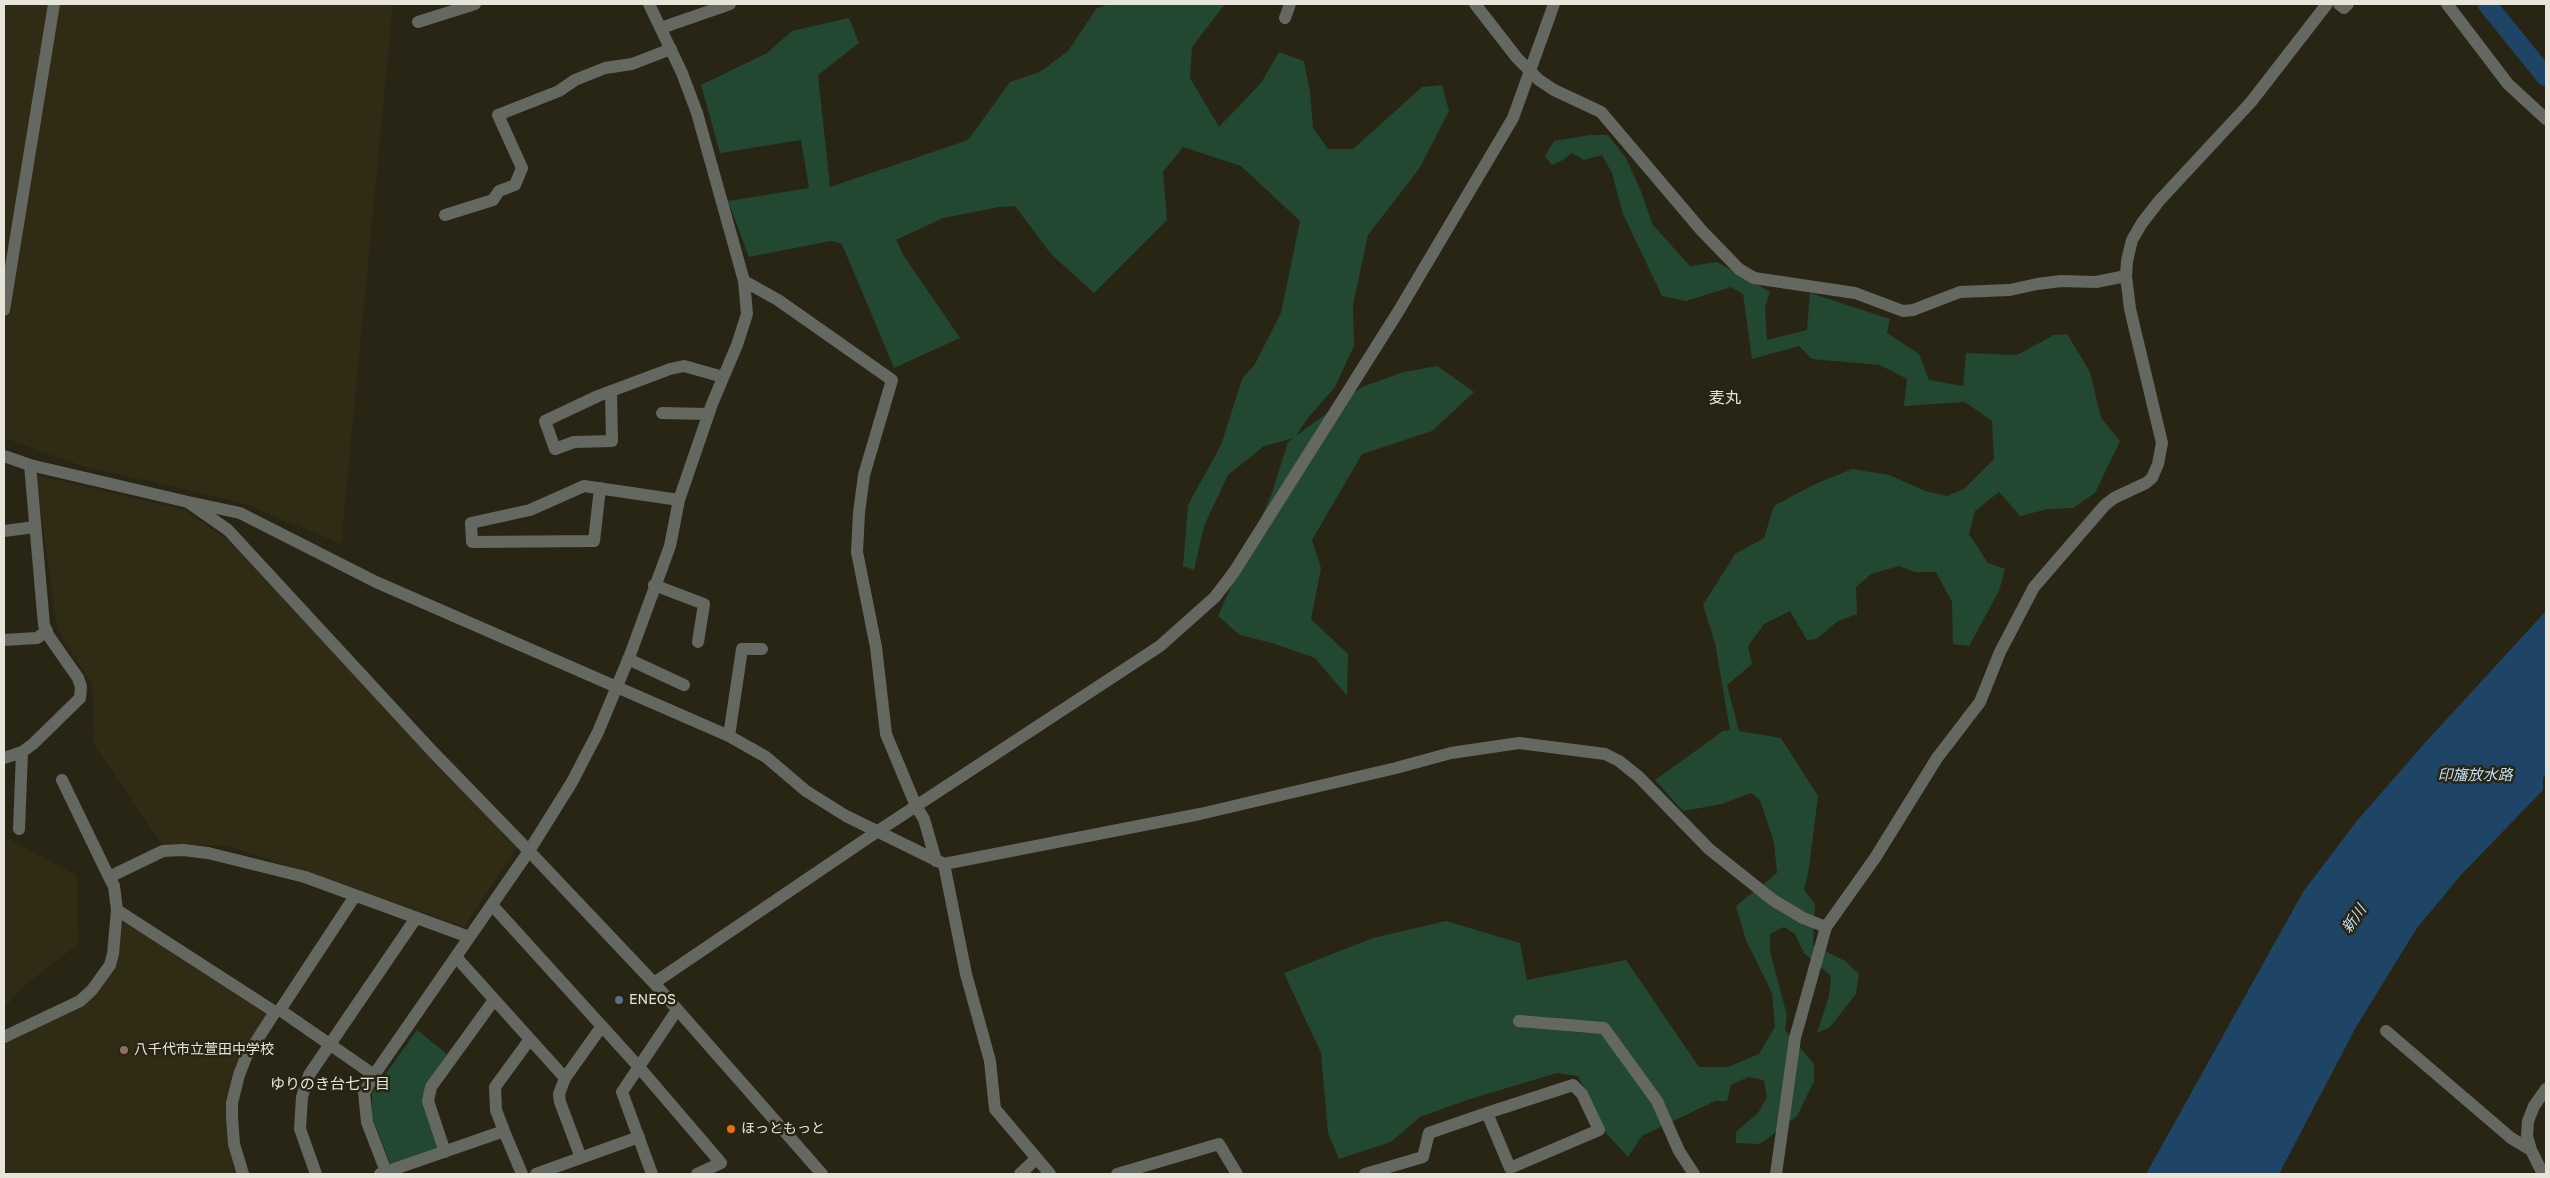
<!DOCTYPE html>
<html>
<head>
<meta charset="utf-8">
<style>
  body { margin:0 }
  #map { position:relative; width:2550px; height:1178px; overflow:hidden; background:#282515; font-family:"Golos Text",sans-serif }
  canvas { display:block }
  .frame { position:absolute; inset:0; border:5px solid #e7e5da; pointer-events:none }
</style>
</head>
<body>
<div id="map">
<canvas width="2550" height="1178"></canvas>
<div class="frame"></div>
</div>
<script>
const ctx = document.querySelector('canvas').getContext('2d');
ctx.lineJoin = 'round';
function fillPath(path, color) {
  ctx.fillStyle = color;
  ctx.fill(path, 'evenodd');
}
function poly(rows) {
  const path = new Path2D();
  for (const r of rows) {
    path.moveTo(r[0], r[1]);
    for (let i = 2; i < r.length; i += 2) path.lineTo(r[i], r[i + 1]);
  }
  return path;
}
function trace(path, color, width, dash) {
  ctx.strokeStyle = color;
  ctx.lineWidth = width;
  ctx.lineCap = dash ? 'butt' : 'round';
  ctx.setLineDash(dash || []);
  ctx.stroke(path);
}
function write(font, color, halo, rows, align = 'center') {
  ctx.font = font + ' "Golos Text","Noto Sans JP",sans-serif';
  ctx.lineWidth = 5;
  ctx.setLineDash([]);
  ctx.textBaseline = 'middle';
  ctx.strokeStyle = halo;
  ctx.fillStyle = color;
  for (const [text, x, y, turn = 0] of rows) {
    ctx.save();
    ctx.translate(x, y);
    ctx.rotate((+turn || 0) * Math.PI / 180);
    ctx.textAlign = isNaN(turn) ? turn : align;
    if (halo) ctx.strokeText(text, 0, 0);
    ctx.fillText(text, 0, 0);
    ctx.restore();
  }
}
fillPath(poly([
  [4,4,393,4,341,544,243,503,83,466,4,438],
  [36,475,185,510,228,540,517,848,464,927,226,845,162,845,94,744,92,684,57,629],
  [4,837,77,875,78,944,25,985,4,1008],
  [128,921,267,1014,234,1073,238,1174,4,1174,4,1043,85,1004,118,955,123,924]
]), '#302b14');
fillPath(poly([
  [1108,4,1225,4,1192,47,1190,78,1219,127,1261,83,1279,52,1304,61,1310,92,1313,128,1328,149,1353,149,1422,87,1442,85,1449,111,1419,169,1368,235,1353,305,1354,346,1335,387,1307,419,1296,436,1362,387,1404,372,1437,366,1474,392,1432,431,1362,454,1312,540,1321,568,1311,619,1348,654,1347,696,1315,658,1272,643,1240,635,1218,616,1272,493,1288,442,1294,438,1264,446,1228,475,1204,526,1194,570,1183,566,1188,505,1221,445,1242,379,1255,364,1281,313,1300,221,1241,166,1183,147,1163,172,1167,220,1094,293,1051,254,1015,206,999,207,943,218,896,240,904,256,960,338,894,368,842,244,831,241,749,257,728,201,809,188,801,140,720,153,701,85,767,53,792,31,849,18,859,43,818,75,830,187,968,140,1010,82,1040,72,1068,51,1096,9],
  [1590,135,1608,135,1626,158,1640,189,1653,225,1690,266,1717,262,1770,292,1765,308,1767,340,1807,330,1810,293,1890,319,1887,333,1919,354,1929,380,1963,386,1966,353,2017,355,2054,335,2067,334,2090,372,2101,418,2120,441,2095,493,2073,508,2048,509,2020,516,1999,492,1975,511,1969,534,1988,563,2005,569,1999,591,1969,646,1953,644,1952,602,1936,572,1915,572,1899,566,1871,574,1856,587,1857,614,1838,621,1816,639,1807,640,1790,611,1764,624,1748,646,1752,664,1727,685,1739,731,1781,738,1818,796,1809,868,1804,890,1815,904,1813,945,1845,961,1859,974,1856,994,1830,1027,1817,1033,1829,996,1831,976,1804,953,1795,934,1784,927,1770,934,1770,951,1787,1016,1785,1030,1814,1064,1814,1081,1797,1116,1760,1144,1736,1143,1736,1132,1758,1113,1767,1097,1764,1080,1748,1077,1731,1085,1727,1101,1715,1101,1642,1136,1628,1157,1606,1133,1578,1076,1557,1073,1467,1100,1420,1117,1391,1142,1339,1159,1328,1133,1321,1053,1284,973,1373,938,1446,921,1520,943,1527,980,1626,960,1699,1067,1728,1067,1759,1054,1775,1027,1772,993,1746,940,1736,906,1777,873,1774,842,1760,800,1751,793,1722,804,1683,811,1655,780,1723,731,1730,730,1715,643,1703,605,1735,554,1764,538,1774,506,1813,485,1852,469,1889,475,1925,491,1947,496,1964,489,1994,459,1992,421,1965,402,1904,406,1907,379,1880,365,1812,359,1799,346,1752,359,1743,294,1731,287,1686,301,1662,296,1623,214,1612,173,1602,155,1584,160,1572,153,1563,160,1552,165,1545,156,1554,141],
  [417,1030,447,1054,427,1086,440,1148,391,1165,372,1117,372,1093]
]), '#234831');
fillPath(poly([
  [2546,611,2546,774,2543,778,2543,790,2461,875,2417,928,2356,1027,2279,1174,2146,1174,2303,892,2356,822,2423,745]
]), '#1e4565');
trace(poly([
  [2487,4,2546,77]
]), '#1e4565', 19);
trace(poly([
  [1475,4,1517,58,1539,80,1554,90,1601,112,1702,231,1739,269,1754,278,1855,293,1903,311,1913,310,1960,292,2010,290,2037,284,2061,281,2096,282,2126,276],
  [2339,4,2344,8,2348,4],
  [2447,4,2508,84,2546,119],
  [1285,18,1290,4],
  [418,22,475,4],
  [661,28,730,4],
  [445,215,493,200,499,191,515,185,522,168,498,115,559,91,575,80,605,68,632,64,671,49],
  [744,281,778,300,892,380,864,475,859,513,857,552,876,647,886,734,916,806,924,819,936,861],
  [4,310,54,4],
  [611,391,612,441,574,442,555,449,545,421,598,396,670,369,684,366,723,377],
  [662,413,708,414],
  [4,456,30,465,188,502,228,530,433,752,529,851,654,983,822,1174],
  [600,488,594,541,472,542,471,523,530,510,584,486,679,500],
  [188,502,240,513,376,582,729,736,766,757,806,791,846,816,944,864,1200,814,1396,768,1451,753,1519,743,1605,754,1619,761,1639,777,1709,849,1773,900,1803,918,1826,927],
  [4,531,35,527],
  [654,585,704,604,698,642],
  [4,640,37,638,47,631],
  [628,659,684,685],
  [729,736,742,649,762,649],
  [4,758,22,752],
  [62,780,109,877],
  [19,829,22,752,33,744,80,698,81,687,78,678,48,635,44,625,30,465],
  [944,864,966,974,990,1061,995,1109,1050,1174],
  [492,905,638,1066,721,1163,697,1174],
  [117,910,275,1012],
  [456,957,565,1078],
  [654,983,878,831,1160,646,1215,597,1234,572,1398,312,1513,118,1554,4],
  [280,1010,374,1075],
  [1519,1021,1604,1028,1657,1101,1679,1151,1694,1174],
  [2386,1031,2511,1138,2531,1150],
  [4,1037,80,1001,92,990,110,965,113,954,117,910,114,886,109,877,163,851,183,850,208,853,305,877,469,937],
  [504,1131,496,1110,495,1087,530,1039],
  [445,1152,428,1101,431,1087,494,1000],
  [581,1158,560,1102,559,1094,565,1078,602,1026],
  [243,1174,234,1144,232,1117,232,1103,239,1075,246,1057,275,1012,280,1010,355,896],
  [316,1174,300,1129,302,1097,309,1075,416,918],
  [380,1174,504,1131,522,1174],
  [387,1174,367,1122,364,1093,374,1075,529,851,572,782,598,732,630,655,670,546,679,500,712,404,737,345,747,314,744,281,697,113,682,73,649,4],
  [536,1174,639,1137],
  [652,1174,622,1092,677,1010],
  [1020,1174,1036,1159],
  [1117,1174,1219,1144,1237,1174],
  [1365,1174,1423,1157,1429,1133,1487,1113,1573,1085,1582,1094,1599,1130,1510,1168,1487,1113],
  [1776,1174,1795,1038,1826,927,1875,858,1937,758,1980,702,2000,652,2034,587,2105,505,2114,498,2146,483,2152,478,2158,464,2162,443,2130,309,2126,276,2127,261,2132,240,2142,223,2159,201,2251,102,2327,4],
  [2543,1174,2531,1150,2527,1136,2528,1121,2534,1106,2546,1089]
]), '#646860', 12);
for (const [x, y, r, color] of [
  [619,1000,5,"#5c6f8a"],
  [124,1050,5,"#8d6e63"],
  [731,1129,5,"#e8710a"]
]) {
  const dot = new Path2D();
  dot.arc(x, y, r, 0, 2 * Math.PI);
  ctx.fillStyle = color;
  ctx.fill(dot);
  trace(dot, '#282515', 2);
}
write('14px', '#e7e5da', '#282515', [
  ["ENEOS",629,1000],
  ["八千代市立萱田中学校",134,1050],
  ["ほっともっと",741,1129]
], 'left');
write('italic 15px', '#c4ddf3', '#282515', [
  ["印旛放水路",2475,775],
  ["新川",2354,919,-55]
]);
write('15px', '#e7e5da', '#282515', [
  ["ゆりのき台七丁目",330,1084]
]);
write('16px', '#e7e5da', '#282515', [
  ["麦丸",1725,398]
]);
</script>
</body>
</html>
